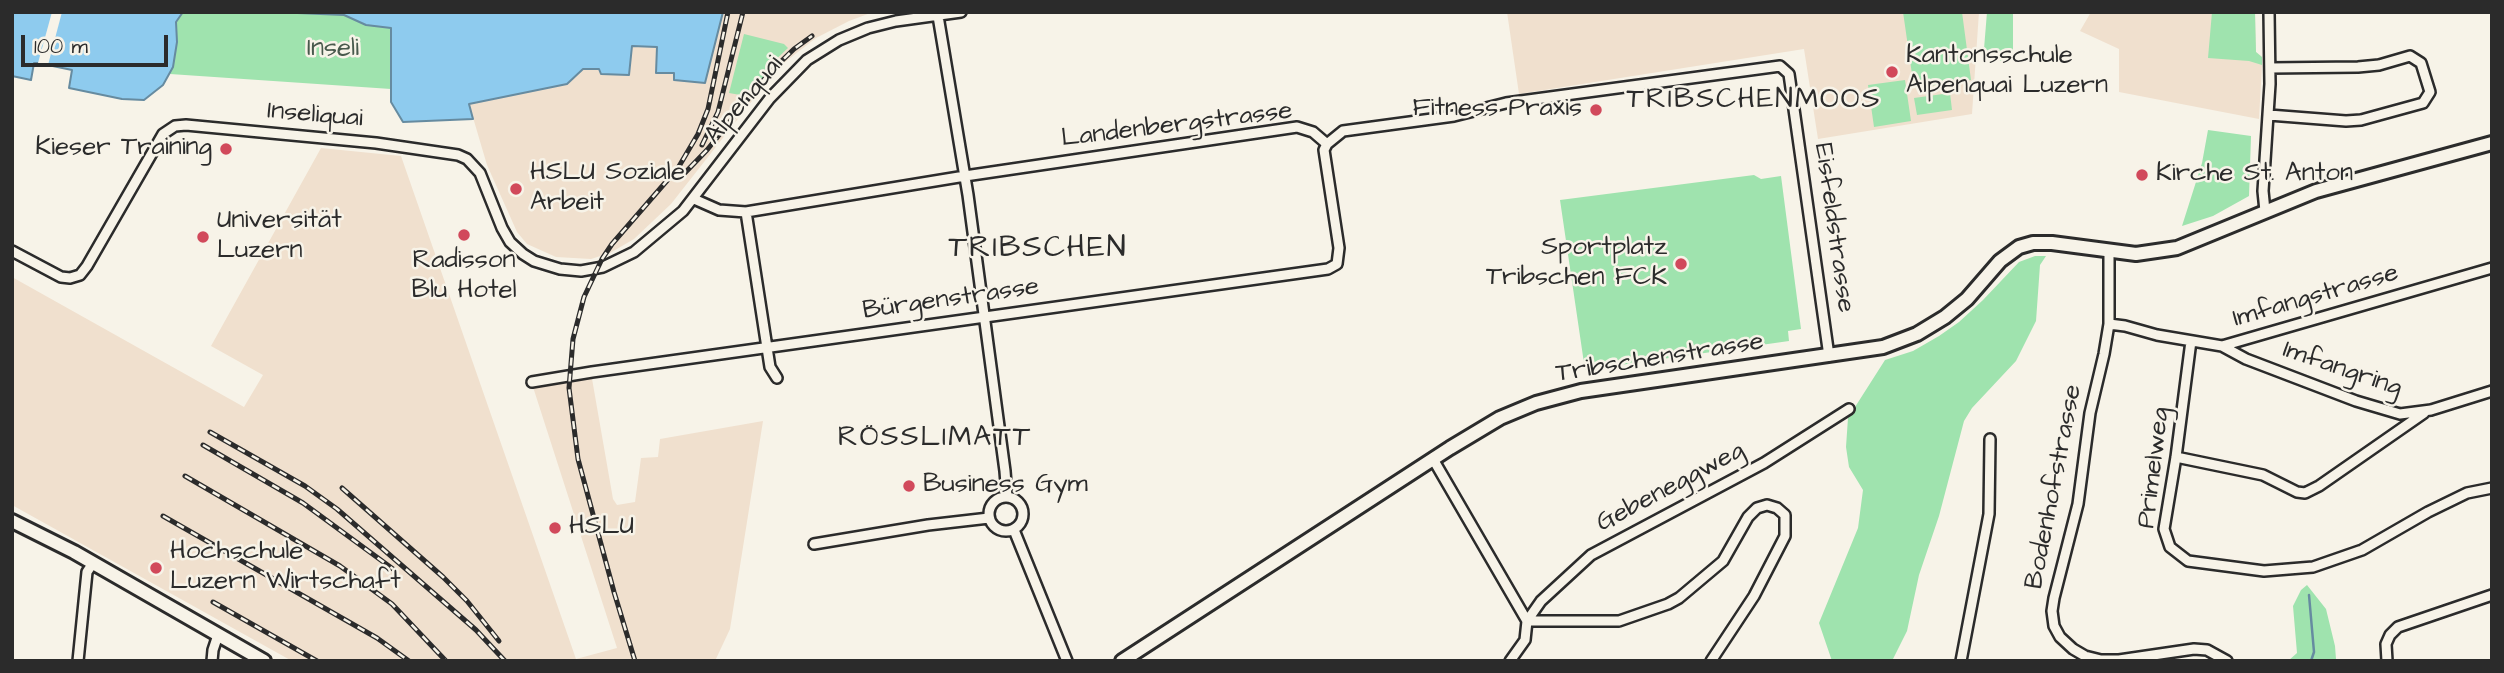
<!DOCTYPE html>
<html>
<head>
<meta charset="utf-8">
<style>
  body { margin:0 }
  #map { position:relative; width:2504px; height:673px; overflow:hidden; background:#f7f3e8; font-family:"Architects Daughter",sans-serif }
  canvas { display:block }
  .frame { position:absolute; inset:0; border:14px solid #2b2b2b; pointer-events:none }
  .scale { position:absolute; left:21px; top:35px; width:147px; height:32px; box-sizing:border-box; border:4px solid #2b2b2b; border-top:0; padding-left:9px; font-size:21px; line-height:24px; white-space:nowrap; color:#2b2b2b; -webkit-text-stroke:5px #f7f3e8; paint-order:stroke }
</style>
</head>
<body>
<div id="map">
<canvas width="2504" height="673"></canvas>
<div class="frame"></div>
<div class="scale">100 m</div>
</div>
<script>
const ctx = document.querySelector('canvas').getContext('2d');
ctx.lineJoin = 'round';
function fillPath(path, color) {
  ctx.fillStyle = color;
  ctx.fill(path, 'evenodd');
}
function poly(rows) {
  const path = new Path2D();
  for (const r of rows) {
    if (r.length === 3) {
      path.moveTo(r[0] + r[2], r[1]);
      path.arc(r[0], r[1], r[2], 0, 2 * Math.PI);
      continue;
    }
    path.moveTo(r[0], r[1]);
    for (let i = 2; i < r.length; i += 2) path.lineTo(r[i], r[i + 1]);
  }
  return path;
}
function trace(path, color, width, dash) {
  ctx.strokeStyle = color;
  ctx.lineWidth = width;
  ctx.lineCap = dash ? 'butt' : 'round';
  ctx.setLineDash(dash || []);
  ctx.stroke(path);
}
function write(font, color, halo, rows, align = 'center') {
  ctx.font = font + ' "Architects Daughter",sans-serif';
  ctx.lineWidth = 5;
  ctx.setLineDash([]);
  ctx.textBaseline = 'middle';
  ctx.strokeStyle = halo;
  ctx.fillStyle = color;
  for (const [text, x, y, turn = 0] of rows) {
    ctx.save();
    ctx.translate(x, y);
    ctx.rotate((+turn || 0) * Math.PI / 180);
    ctx.textAlign = isNaN(turn) ? turn : align;
    if (halo) ctx.strokeText(text, 0, 0);
    ctx.fillText(text, 0, 0);
    ctx.restore();
  }
}
fillPath(poly([
  [723,12,873,12,849,21,816,38,785,62,763,87,671,204,634,239,610,253,591,259,556,257,527,244,517,232,487,165,469,104,583,68,599,69,631,46,657,47,675,73,674,80,704,83],
  [1507,12,1979,12,1972,114,1818,139,1804,49,1519,94],
  [2091,12,2255,12,2256,52,2262,57,2262,65,2259,119,2119,92,2119,49,2080,31],
  [321,148,401,156,576,659,617,648,533,387,591,373,613,499,617,505,635,502,641,458,658,457,660,439,763,421,730,629,715,661,292,661,12,505,12,277,244,407,263,375,211,346]
]), '#f0e0ce');
fillPath(poly([
  [183,12,333,14,344,15,366,25,391,28,391,89,170,74,177,42,176,22],
  [1903,12,1962,12,1971,80,1914,88],
  [1987,12,2013,12,2013,50,2001,61,1984,49],
  [2212,12,2255,12,2256,52,2262,57,2262,65,2249,61,2208,58],
  [744,34,784,44,788,48,766,69,772,75,762,86,757,83,746,96,729,93],
  [1905,80,1911,121,1874,127,1868,85],
  [1950,93,1952,110,1917,115,1914,98],
  [2208,130,2251,136,2249,196,2213,216,2182,226,2202,163],
  [1754,175,1761,179,1781,176,1801,329,1788,331,1789,341,1585,370,1560,200],
  [2035,256,2046,256,2040,265,2036,321,2016,361,1972,408,1964,421,1939,516,1919,575,1907,631,1892,661,1832,661,1819,623,1858,528,1863,490,1849,467,1846,447,1848,418,1885,360,1913,351,1939,336,1959,322,1983,300,2019,262],
  [2307,585,2326,609,2335,646,2336,659,2334,661,2288,661,2297,653,2293,606,2301,590]
]), '#9fe3ae');
const water = poly([
  [12,12,183,12,176,22,177,42,173,67,163,85,144,100,122,99,69,88,72,70,38,63,34,63,31,80,12,76,12,12],
  [274,12,723,12,705,83,674,80,674,73,656,73,657,47,632,46,629,75,601,74,599,69,583,69,567,84,469,104,473,119,403,122,391,102,391,28,366,25,344,15,274,12]
]);
fillPath(water, '#8ecbee');
trace(water, '#668ba0', 2);
fillPath(poly([
  [52,12,62,12,48,65,38,63]
]), '#f7f3e8');
trace(poly([
  [2309,595,2314,652,2311,661]
]), '#668ba0', 2.5);
const street = poly([
  [938,16,968,195,1005,471,1007,497],
  [2269,115,2346,121,2361,120,2423,103,2430,92,2421,63,2410,56,2379,65,2358,67,2270,68],
  [694,199,719,210,746,212,965,176,1297,127,1313,132,1327,144,1343,131,1454,116,1506,103,1780,66,1789,74,1829,356],
  [2265,211,2263,191,2270,84,2269,12],
  [746,212,770,367,777,378],
  [12,251,61,277,70,278,80,275,87,266,163,134,175,126,186,125,376,143,458,155,467,159,480,173,502,228,510,242,523,254,534,261,560,269,581,271,603,267,634,252,683,211,770,98,807,60,839,40,868,28,896,21,961,12],
  [2109,251,2109,324,2104,354,2090,413,2078,504,2054,598,2052,611,2054,626,2060,637,2073,649,2085,656,2101,660,2119,660,2194,649,2207,650,2227,661],
  [2109,324,2125,326,2157,335,2222,346,2492,268],
  [2191,341,2176,457,2164,529,2170,547,2188,561,2264,571,2313,567,2362,550,2428,512,2467,493,2492,488],
  [2222,346,2246,359,2356,401,2400,414,2431,410,2492,391],
  [532,382,592,372,1328,269,1337,264,1339,248,1324,150,1327,144],
  [2176,457,2263,475,2297,492,2305,493,2319,486,2424,413],
  [1433,459,1527,621],
  [1006,514,17],
  [1014,530,1067,661],
  [814,544,928,525,989,518],
  [1527,621,1619,621,1668,604,1679,598,1723,561,1748,517,1757,508,1767,505,1777,508,1785,515,1785,536,1754,596,1711,661],
  [1527,621,1541,601,1591,555,1764,463,1849,409],
  [78,661,87,572,93,563],
  [212,661,213,650,218,635],
  [1510,661,1525,640,1527,621],
  [1961,661,1989,514,1990,439],
  [2387,661,2386,644,2390,635,2398,627,2492,595]
]);
const secondary = poly([
  [12,521,74,552,264,661],
  [1122,661,1450,448,1500,418,1536,403,1581,391,1883,347,1917,334,1945,317,1967,299,2000,261,2019,247,2033,243,2052,243,2136,254,2177,248,2316,191,2492,143]
]);
trace(street, '#2b2b2b', 14);
trace(secondary, '#2b2b2b', 18);
trace(street, '#f7f3e8', 9);
trace(secondary, '#f7f3e8', 12);
const rail = poly([
  [702,145,718,112,743,12],
  [679,179,707,150,770,72,794,49,812,36],
  [210,432,305,486,337,509,476,630,505,661],
  [203,445,303,503,393,569],
  [185,476,340,566,392,604,446,661],
  [342,488,443,577,467,601,499,641],
  [163,516,377,638,409,661],
  [213,602,317,661],
  [635,661,614,592,578,459,569,388,573,339,584,297,602,259,612,244,678,168,698,134,708,109,728,12]
]);
trace(rail, '#2b2b2b', 5);
trace(rail, '#f7f3e8', 2.5, [8]);
for (const [x, y, r, color] of [
  [1892,72,7,"#d1495b"],
  [1596,110,7,"#d1495b"],
  [226,149,7,"#d1495b"],
  [2142,175,7,"#d1495b"],
  [516,189,7,"#d1495b"],
  [464,235,7,"#d1495b"],
  [203,237,7,"#d1495b"],
  [1681,264,7,"#d1495b"],
  [909,486,7,"#d1495b"],
  [555,528,7,"#d1495b"],
  [156,568,7,"#d1495b"]
]) {
  const dot = new Path2D();
  dot.arc(x, y, r, 0, 2 * Math.PI);
  ctx.fillStyle = color;
  ctx.fill(dot);
  trace(dot, '#f7f3e8', 2.5);
}
write('26px', '#48594c', '#f7f3e8', [
  ["Inseli",333,50]
]);
write('26px', '#2b2b2b', '#f7f3e8', [
  ["Kantonsschule",1906,57],
  ["Alpenquai Luzern",1906,87],
  ["Fitness Praxis",1582,110,"right"],
  ["Kieser Training",212,149,"right"],
  ["HSLU Soziale",530,174],
  ["Arbeit",530,204],
  ["Kirche St. Anton",2156,175],
  ["Universität",217,222],
  ["Luzern",217,252],
  ["Sportplatz",1667,249,"right"],
  ["Tribschen FCK",1667,279,"right"],
  ["Radisson",464,262,"center"],
  ["Blu Hotel",464,292,"center"],
  ["Business Gym",923,486],
  ["HSLU",569,528],
  ["Hochschule",170,553],
  ["Luzern Wirtschaft",170,583]
], 'left');
write('26px', '#2b2b2b', '#f7f3e8', [
  ["Alpenquai",745,101,-50],
  ["Inseliquai",315,116,5],
  ["Landenbergstrasse",1177,126,-7],
  ["Eisfeldstrasse",1833,228,82],
  ["Imfangstrasse",2316,297,-16],
  ["Bürgenstrasse",951,300,-8],
  ["Tribschenstrasse",1660,359,-9],
  ["Imfangring",2342,370,19],
  ["Primelweg",2155,468,-83],
  ["Bodenhofstrasse",2055,487,-79],
  ["Gebeneggweg",1671,488,-28]
]);
ctx.letterSpacing = '2px';
write('28px', '#2b2b2b', '#f7f3e8', [
  ["TRIBSCHENMOOS",1754,101],
  ["RÖSSLIMATT",935,439]
]);
ctx.letterSpacing = '0px';
ctx.letterSpacing = '2px';
write('30px', '#2b2b2b', '#f7f3e8', [
  ["TRIBSCHEN",1038,250]
]);
ctx.letterSpacing = '0px';
</script>
</body>
</html>
